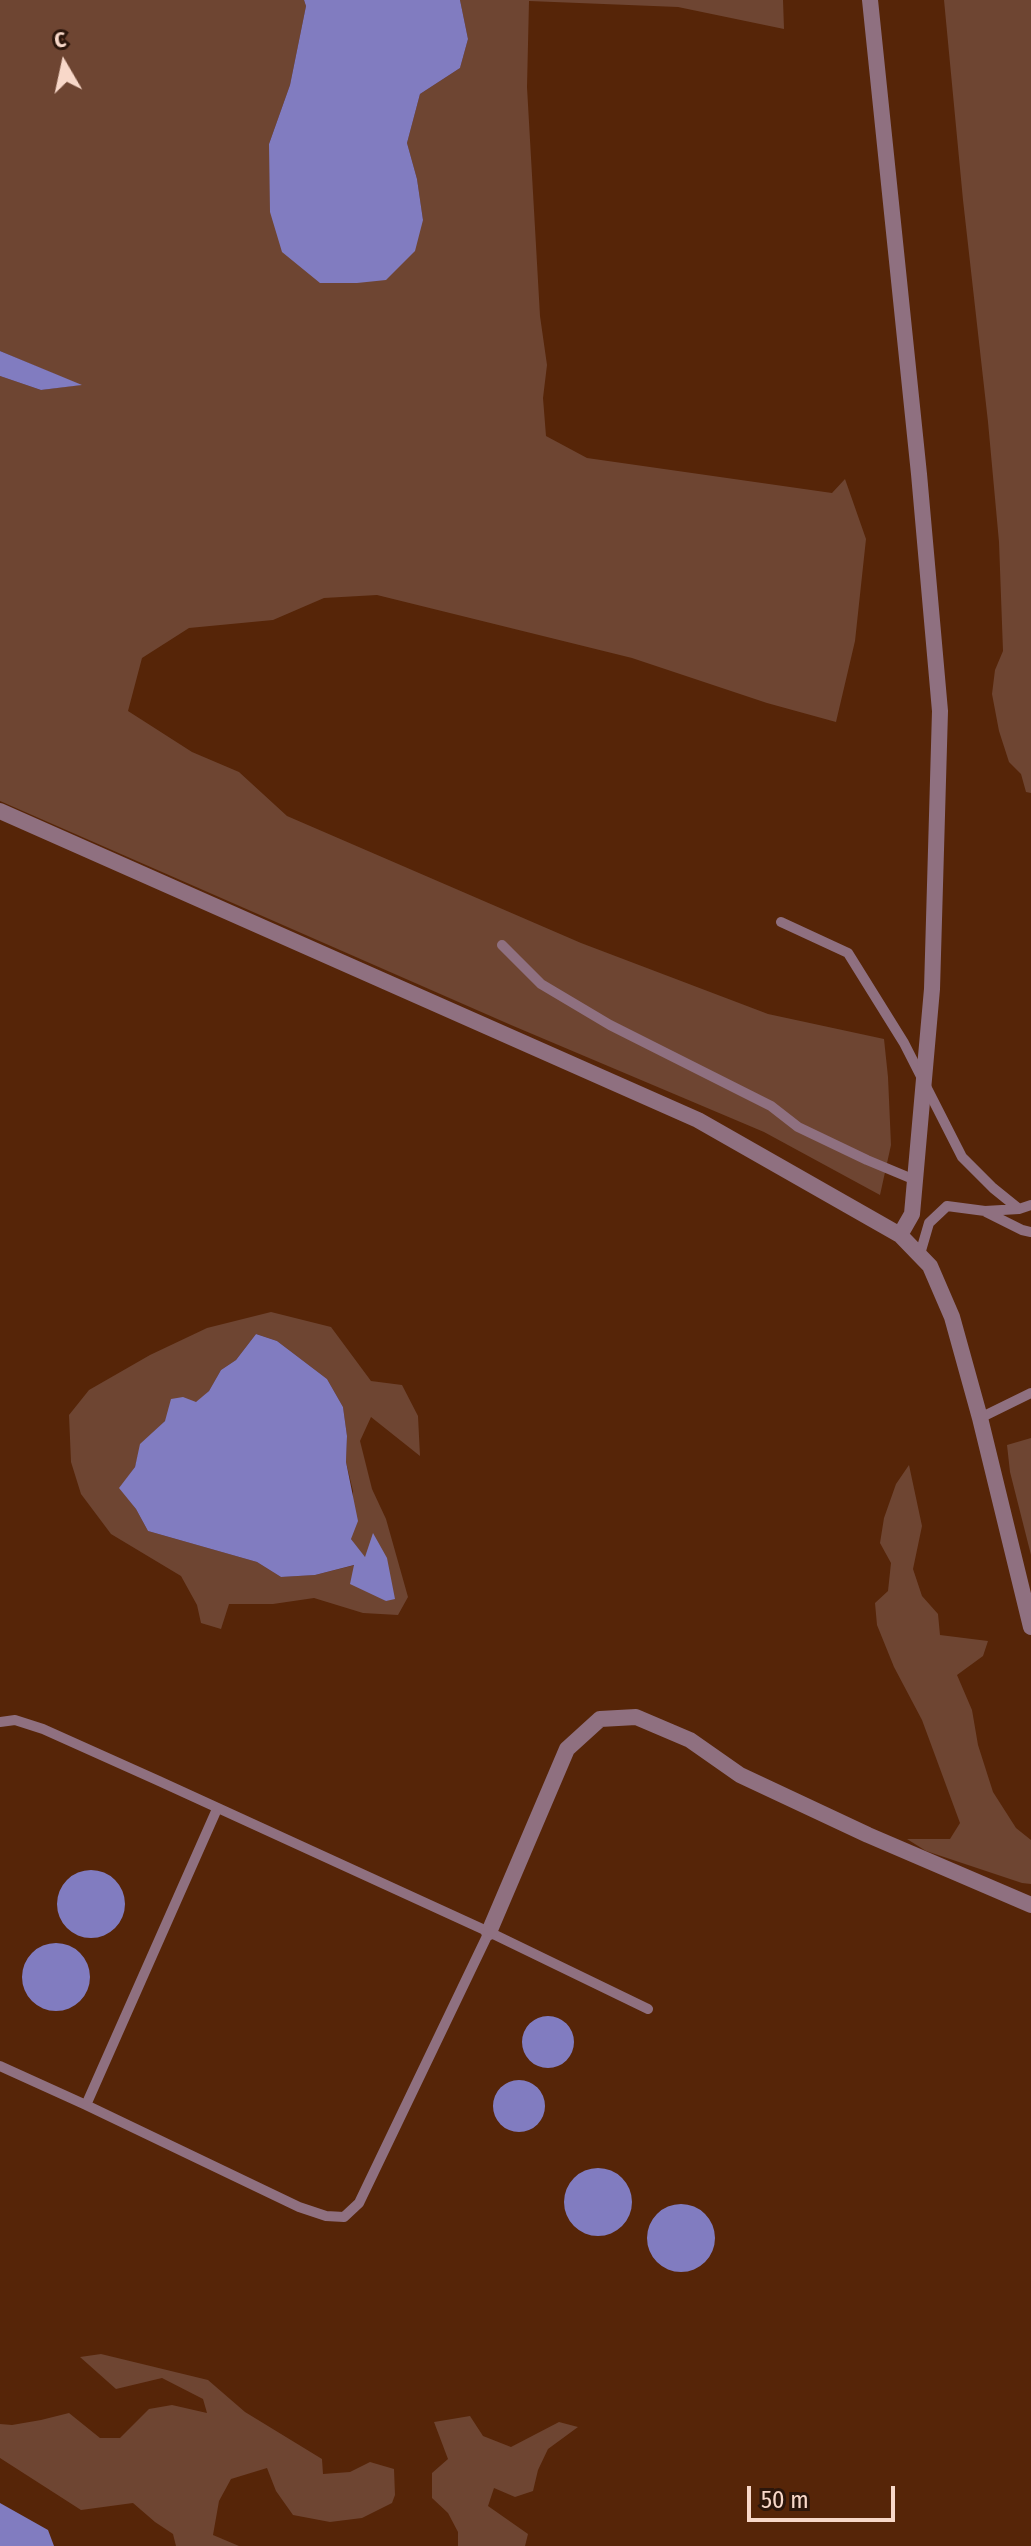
<!DOCTYPE html>
<html>
<head>
<meta charset="utf-8">
<style>
  body { margin:0 }
  #map { position:relative; width:1031px; height:2546px; overflow:hidden; background:#562508; font-family:"Fira Sans Condensed",sans-serif }
  canvas { display:block }
  .north { position:absolute; left:24px; top:24px; width:80px; height:80px; -webkit-text-stroke:6px #2c160b; paint-order:stroke; rotate:351deg; font-size:22px; font-weight:700; line-height:32px; text-align:center; color:#f8d8c9 }
  .north::after { content:''; display:block; margin:auto; width:28px; height:36px; background:#f8d8c9; clip-path:polygon(50% 0,100% 100%,50% 72%,0 100%) }
  .scale { position:absolute; left:747px; top:2486px; width:148px; height:36px; box-sizing:border-box; border:4px solid #f8d8c9; border-top:0; padding-left:10px; font-size:24px; line-height:28px; white-space:nowrap; color:#f8d8c9; -webkit-text-stroke:6px #2c160b; paint-order:stroke }
</style>
</head>
<body>
<div id="map">
<canvas width="1031" height="2546"></canvas>
<div class="north">С</div>
<div class="scale">50 m</div>
</div>
<script>
const ctx = document.querySelector('canvas').getContext('2d');
ctx.lineJoin = 'round';
function fillPath(path, color) {
  ctx.fillStyle = color;
  ctx.fill(path, 'evenodd');
}
function poly(rows) {
  const path = new Path2D();
  for (const r of rows) {
    if (r.length === 3) {
      path.moveTo(r[0] + r[2], r[1]);
      path.arc(r[0], r[1], r[2], 0, 2 * Math.PI);
      continue;
    }
    path.moveTo(r[0], r[1]);
    for (let i = 2; i < r.length; i += 2) path.lineTo(r[i], r[i + 1]);
  }
  return path;
}
function trace(path, color, width, dash) {
  ctx.strokeStyle = color;
  ctx.lineWidth = width;
  ctx.lineCap = dash ? 'butt' : 'round';
  ctx.setLineDash(dash || []);
  ctx.stroke(path);
}
fillPath(poly([
  [0,0,304,0,306,6,290,85,269,144,423,220,417,179,407,143,420,94,460,68,468,39,460,0,783,0,784,29,678,7,529,1,527,87,540,316,547,365,543,398,546,436,587,458,832,493,845,479,866,539,855,641,836,722,767,703,632,658,377,595,324,598,273,620,189,628,142,658,128,711,192,752,239,772,287,816,581,943,768,1014,884,1039,888,1077,891,1145,880,1195,764,1132,511,1025,0,801,0,376,41,390,80,385,0,351],
  [944,0,1031,0,1031,793,1026,792,1021,774,1009,762,999,731,992,694,995,670,1003,651,999,542,988,422,963,200],
  [271,1312,331,1327,371,1381,402,1385,418,1416,420,1456,371,1417,360,1441,372,1489,386,1519,408,1597,398,1615,363,1613,314,1598,273,1604,229,1604,221,1629,201,1623,197,1605,181,1576,111,1534,81,1494,71,1462,69,1415,89,1390,150,1355,207,1328],
  [256,1334,277,1341,327,1379,343,1407,347,1436,346,1462,353,1491,351,1539,365,1558,374,1535,386,1601,355,1565,315,1575,281,1577,257,1562,148,1531,136,1509,120,1488,135,1467,141,1444,165,1421,196,1403,209,1391,221,1370,236,1360],
  [1031,1438,1031,1555,1010,1472,1007,1445],
  [909,1465,922,1526,913,1569,922,1596,938,1614,940,1635,988,1641,983,1656,957,1675,972,1710,978,1745,993,1792,1016,1828,1031,1840,1031,1884,1022,1883,926,1851,907,1839,950,1839,960,1823,922,1720,894,1667,877,1625,875,1603,888,1591,891,1563,880,1543,884,1518,896,1484],
  [101,2354,208,2380,245,2412,322,2459,323,2474,350,2472,370,2462,394,2469,395,2495,392,2503,362,2518,330,2522,293,2515,276,2491,267,2468,231,2479,219,2501,213,2535,239,2546,176,2546,173,2534,155,2522,133,2503,81,2510,0,2458,0,2424,12,2425,41,2420,69,2413,100,2438,120,2438,149,2409,172,2405,207,2413,203,2399,162,2378,116,2389,80,2357],
  [470,2416,483,2436,511,2447,559,2422,578,2427,548,2449,538,2470,533,2491,515,2497,494,2488,488,2506,528,2534,525,2546,458,2546,458,2532,448,2513,432,2498,432,2473,448,2459,434,2422]
]), '#6e4532');
fillPath(poly([
  [304,0,460,0,468,39,460,68,420,94,407,143,417,179,423,220,415,251,386,280,357,283,320,283,282,252,270,212,269,144,290,85,306,6],
  [0,351,82,385,41,390,0,376],
  [256,1334,277,1341,327,1379,343,1407,347,1436,346,1462,358,1521,351,1539,365,1557,373,1533,387,1558,395,1599,386,1601,350,1584,354,1565,315,1575,281,1577,257,1562,148,1531,136,1509,119,1488,135,1467,140,1444,165,1421,171,1399,183,1397,196,1402,209,1391,221,1370,236,1360],
  [91,1904,34],
  [56,1977,34],
  [548,2042,26],
  [519,2106,26],
  [598,2202,34],
  [681,2238,34],
  [0,2503,48,2530,54,2546,0,2546]
]), '#817cc0');
trace(poly([
  [781,922,848,953,904,1043,962,1157,993,1188,1019,1209],
  [502,945,541,984,610,1025,771,1106,798,1127,867,1160,915,1180],
  [986,1212,1022,1230,1031,1232],
  [920,1254,929,1223,947,1206,985,1211,1019,1209,1031,1205],
  [980,1418,1031,1393],
  [0,1722,15,1720,43,1729,159,1781,489,1932,648,2009],
  [0,2066,86,2105,217,1809],
  [86,2105,299,2207,326,2216,344,2217,359,2203,489,1932]
]), '#8f7080', 10);
trace(poly([
  [870,0,919,474,940,711,932,989,912,1214,900,1235],
  [0,811,698,1120,900,1235,930,1266,952,1317,980,1418,1031,1627],
  [489,1932,567,1749,600,1719,636,1717,690,1740,740,1775,868,1835,1031,1905]
]), '#8f7080', 16);
</script>
</body>
</html>
